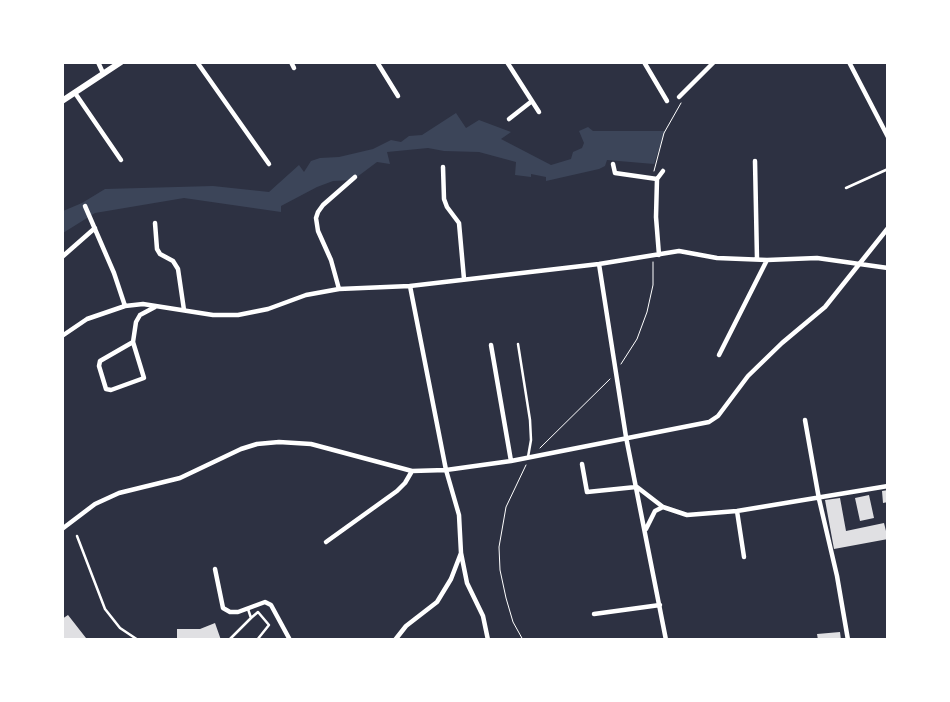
<!DOCTYPE html>
<html>
<head>
<meta charset="utf-8">
<style>
  body { margin:0 }
  #map { position:relative; width:950px; height:702px; overflow:hidden; background:#2d3142; font-family:Signika,sans-serif }
  canvas { display:block }
  .frame { position:absolute; inset:0; border:64px solid #fff; pointer-events:none }
</style>
</head>
<body>
<div id="map">
<canvas width="950" height="702"></canvas>
<div class="frame"></div>
</div>
<script>
const ctx = document.querySelector('canvas').getContext('2d');
ctx.lineJoin = 'round';
function fillPath(path, color) {
  ctx.fillStyle = color;
  ctx.fill(path, 'evenodd');
}
function poly(rows) {
  const path = new Path2D();
  for (const r of rows) {
    path.moveTo(r[0], r[1]);
    for (let i = 2; i < r.length; i += 2) path.lineTo(r[i], r[i + 1]);
  }
  return path;
}
function trace(path, color, width, dash) {
  ctx.strokeStyle = color;
  ctx.lineWidth = width;
  ctx.lineCap = dash ? 'butt' : 'round';
  ctx.setLineDash(dash || []);
  ctx.stroke(path);
}
fillPath(poly([
  [456,113,466,128,479,120,511,132,501,139,551,165,571,159,573,152,582,148,584,143,579,131,588,127,593,131,665,131,654,164,607,160,605,166,599,169,546,181,546,177,531,174,531,177,515,175,516,162,479,152,444,151,428,148,387,152,390,164,377,162,353,180,333,181,317,187,281,206,281,212,184,198,95,213,63,233,63,211,82,203,105,189,213,186,269,192,299,165,304,172,311,161,320,158,339,157,373,149,391,140,401,142,409,136,422,135]
]), '#3c4559');
fillPath(poly([
  [888,490,888,502,883,503,882,491],
  [869,495,874,518,860,521,855,498],
  [840,498,846,531,884,523,888,539,834,549,825,500],
  [68,615,86,638,83,640,62,640,62,619],
  [215,623,221,640,177,639,177,629,200,629],
  [840,632,841,640,818,640,817,634]
]), '#e0e0e3');
trace(poly([
  [654,171,664,133,681,103],
  [621,364,637,339,647,312,653,285,653,262],
  [540,448,610,379],
  [523,640,513,622,506,598,500,570,499,547,506,507,526,465]
]), '#fff', 1);
trace(poly([
  [846,188,888,169],
  [518,344,530,420,531,440,528,457],
  [77,536,105,609,120,628,138,640],
  [251,618,258,612,269,625,257,640],
  [229,640,251,618,248,609]
]), '#fff', 2.5);
trace(poly([
  [98,62,103,73],
  [197,62,269,164],
  [291,62,294,68],
  [377,62,398,96],
  [507,62,539,112],
  [644,62,667,101],
  [849,62,888,137],
  [75,93,121,160],
  [679,97,714,62],
  [509,119,532,101],
  [755,161,757,259],
  [613,164,615,173,657,179],
  [443,167,444,199,447,207,459,223,464,279],
  [85,206,114,273,125,306],
  [155,223,157,249,160,254,173,261,178,269,184,310],
  [659,255,656,217,657,179,663,171],
  [62,257,95,228],
  [599,264,626,437,666,640],
  [410,286,446,470,459,515,461,553,467,583,483,616,488,640],
  [339,289,331,260,318,231,316,218,318,212,323,205,355,177],
  [62,336,87,319,125,306,143,304,213,315,238,315,268,309,306,295,339,289,410,286,599,264,679,251,717,258,767,260,817,258,888,268],
  [133,342,100,361,99,366,106,389,111,390,144,378,133,342,136,322,140,315,155,307],
  [491,345,511,461],
  [719,355,767,260],
  [805,420,819,499,837,576,848,640],
  [582,464,587,492,636,487],
  [637,487,663,507,687,515,737,511,888,486],
  [737,511,744,557],
  [62,529,95,504,119,493,180,478,241,449,257,444,279,442,311,444,412,471,446,470,511,461,709,422,718,416,748,376,782,343,825,307,888,228],
  [646,529,655,511,663,507],
  [326,542,397,491,405,483,412,471],
  [215,569,223,608,230,612,238,612,265,602,271,605,290,640],
  [594,614,660,605],
  [395,640,406,626,437,602,451,579,461,553]
]), '#fff', 4.5);
trace(poly([
  [62,101,121,62]
]), '#fff', 6);
</script>
</body>
</html>
